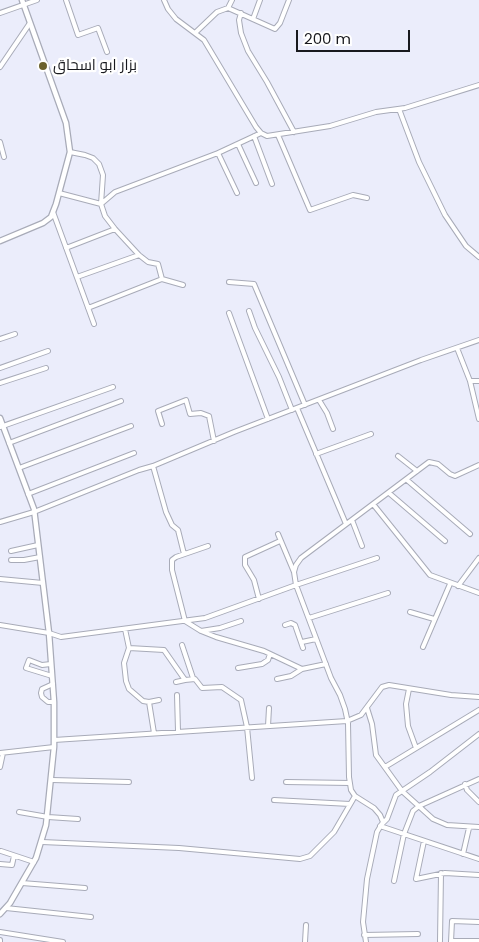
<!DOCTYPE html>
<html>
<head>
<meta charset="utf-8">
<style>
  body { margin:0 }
  #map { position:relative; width:479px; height:942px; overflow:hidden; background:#ebedfb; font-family:Poppins,sans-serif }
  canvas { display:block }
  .scale { position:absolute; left:296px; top:30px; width:114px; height:22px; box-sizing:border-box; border:2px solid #18191e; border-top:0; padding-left:6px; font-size:15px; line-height:18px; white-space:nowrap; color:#18191e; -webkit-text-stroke:4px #fff; paint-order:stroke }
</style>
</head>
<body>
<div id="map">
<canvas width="479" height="942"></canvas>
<div class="scale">200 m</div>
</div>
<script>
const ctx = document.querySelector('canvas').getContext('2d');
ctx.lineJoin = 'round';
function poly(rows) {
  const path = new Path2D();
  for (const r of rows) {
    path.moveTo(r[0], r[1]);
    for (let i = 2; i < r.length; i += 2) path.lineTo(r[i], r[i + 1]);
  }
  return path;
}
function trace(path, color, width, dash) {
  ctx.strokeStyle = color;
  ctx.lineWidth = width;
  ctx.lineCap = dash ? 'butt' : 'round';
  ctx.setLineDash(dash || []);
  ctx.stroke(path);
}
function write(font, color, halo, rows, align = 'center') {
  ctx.font = font + ' Poppins,Cairo,sans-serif';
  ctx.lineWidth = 4.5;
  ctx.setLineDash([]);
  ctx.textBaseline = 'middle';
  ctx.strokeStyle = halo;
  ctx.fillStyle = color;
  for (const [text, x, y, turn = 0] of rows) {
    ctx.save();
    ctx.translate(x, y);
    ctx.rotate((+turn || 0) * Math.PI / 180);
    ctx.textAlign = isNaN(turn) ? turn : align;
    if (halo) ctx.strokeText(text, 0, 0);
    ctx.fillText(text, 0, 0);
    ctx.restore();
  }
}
const minor = poly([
  [66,0,78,35,98,28,107,52],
  [164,0,168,9,176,19,204,40,256,127,261,133,267,136,330,126,376,112,405,108,479,85],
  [228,8,275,29,280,23,289,0],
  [0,13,37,0],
  [241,13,239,20,241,33,248,51,267,82,294,132],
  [253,19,260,0],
  [195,33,217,12,228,8,232,0],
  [0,67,30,23],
  [399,109,419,162,445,215,466,246,479,257],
  [278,135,310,210,353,195,367,198],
  [254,136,272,184],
  [0,142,4,157],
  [238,144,256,183],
  [70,152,85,155,93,158,99,164,103,175,101,204,105,216,115,229,139,255,148,262,158,264,162,279],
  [218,153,237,193],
  [59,193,101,204,115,192,218,153,261,133],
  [53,212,94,324],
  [66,248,115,229],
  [77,277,139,255],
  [229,282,254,284,305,405],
  [88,308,162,279,183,285],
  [249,311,255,328,279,377,292,410],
  [229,313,268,419],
  [0,339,15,334],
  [457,348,470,381,479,419],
  [0,368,48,351],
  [470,381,479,381],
  [0,383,46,368],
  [319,400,327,413,333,429],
  [297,408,346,524],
  [162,424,158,411,186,400,190,414,201,413,209,416,214,441],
  [0,427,113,387],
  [9,443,121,401],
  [316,454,371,434],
  [398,456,417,471],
  [153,466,166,512,172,525,178,530,184,554],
  [19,468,131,426],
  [407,480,470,534],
  [389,493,445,541],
  [28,494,134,453],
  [373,504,430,575,479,593],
  [352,520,362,546],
  [0,522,34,512,139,470,153,466,234,432,421,360,479,340],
  [278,534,294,572],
  [208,546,176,557,172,560,172,570,185,621,201,631,216,637,264,651,302,669,326,664],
  [11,551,38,545],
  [11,560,24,560,40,557],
  [0,579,43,583],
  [458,586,479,558],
  [259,599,254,580,245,565,245,557,280,541],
  [410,612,434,619],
  [309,618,388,593],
  [0,625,49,633,61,637,205,618,296,585,377,558],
  [285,625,291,623,295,625,303,648],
  [125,629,129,648,164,650,185,680,195,679,202,688,222,687,241,700,247,727,252,778],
  [201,631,220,628,241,621],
  [302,642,316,639],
  [182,645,193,678],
  [423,647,450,584],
  [129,648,124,663,126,681,129,689,143,701,149,702,159,700],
  [51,664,42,665,29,660,26,668,52,676],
  [238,668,262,664,268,660,270,654],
  [277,679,291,676,302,669],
  [176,682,185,680],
  [53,684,42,689,41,693,42,697,48,702,54,702],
  [409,689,406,704,408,726,416,748],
  [177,695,178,731],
  [149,702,154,733],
  [367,708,372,724,376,755,402,791,433,819,447,825,479,827],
  [268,726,269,708],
  [479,734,430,772,396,795,387,819,380,826,479,859],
  [54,740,347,721,361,715,382,687,389,685,451,695,479,697],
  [0,753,54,747],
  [0,767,3,753],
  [385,767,479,710],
  [52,780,129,782],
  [286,782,350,783],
  [465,784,467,790,479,802],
  [274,800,350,804],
  [19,812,48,817,78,819],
  [424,841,416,879,445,873,479,875],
  [42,842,179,848,300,859,310,856,334,832,355,796],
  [1,851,34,862],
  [463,854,469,828],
  [0,864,12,865,14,856],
  [394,881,404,834,413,811,419,806,479,779],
  [22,883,85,888],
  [6,908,91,917],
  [0,932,63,942],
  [364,935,418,934],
  [0,940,0,942],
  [440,941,441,873],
  [451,941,479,941],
  [305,942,306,925],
  [366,942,363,922,367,879,377,832,383,822,380,815,374,808,355,796,351,790,349,777,348,723,345,709,340,695,331,678,296,585,294,572,296,565,301,558,429,462,438,464,450,474,455,476,479,465],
  [451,942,452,921,479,922]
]);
const tertiary = poly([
  [0,241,43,223,51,217,56,204,70,152,66,123,22,0],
  [0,418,34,509,49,633,54,702,54,747,46,825,36,858,10,903,0,914]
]);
trace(minor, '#a8abb8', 6);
trace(tertiary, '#a8abb8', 7);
trace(minor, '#fff', 4);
trace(tertiary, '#fff', 4.5);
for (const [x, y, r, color] of [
  [43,66,5,"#6b612d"]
]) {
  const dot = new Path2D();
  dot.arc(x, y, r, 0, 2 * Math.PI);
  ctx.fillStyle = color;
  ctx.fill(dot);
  trace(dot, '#fff', 2);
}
write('15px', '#18191e', '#fff', [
  ["بزار ابو اسحاق",53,66]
], 'left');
</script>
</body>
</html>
